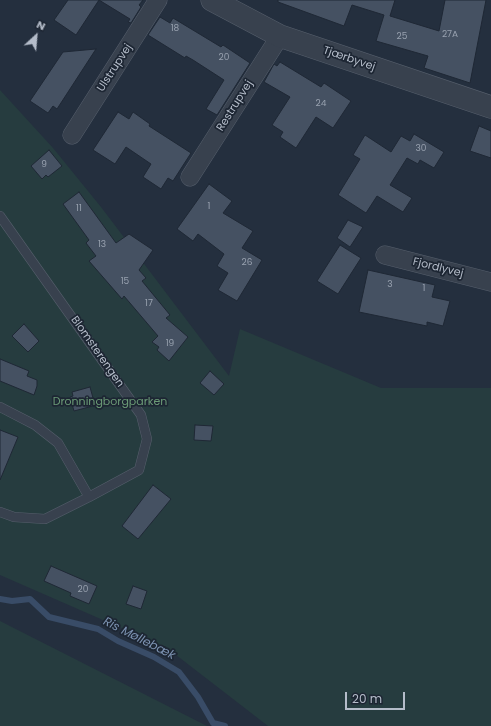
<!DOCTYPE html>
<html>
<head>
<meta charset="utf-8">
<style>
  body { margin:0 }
  #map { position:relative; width:491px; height:726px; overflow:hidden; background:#242f3e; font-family:Poppins,sans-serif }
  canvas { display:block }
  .north { position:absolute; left:16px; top:16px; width:40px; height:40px; -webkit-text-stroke:3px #1d2633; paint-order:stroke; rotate:26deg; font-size:11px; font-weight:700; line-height:16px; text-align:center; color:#b4bcc9 }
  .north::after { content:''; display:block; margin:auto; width:14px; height:18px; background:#b4bcc9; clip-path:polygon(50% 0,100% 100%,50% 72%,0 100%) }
  .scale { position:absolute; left:345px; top:692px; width:60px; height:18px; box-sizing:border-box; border:2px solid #b4bcc9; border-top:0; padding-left:5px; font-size:12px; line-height:14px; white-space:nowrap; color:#b4bcc9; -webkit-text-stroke:3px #1d2633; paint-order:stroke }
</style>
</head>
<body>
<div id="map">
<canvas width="491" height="726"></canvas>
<div class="north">N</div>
<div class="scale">20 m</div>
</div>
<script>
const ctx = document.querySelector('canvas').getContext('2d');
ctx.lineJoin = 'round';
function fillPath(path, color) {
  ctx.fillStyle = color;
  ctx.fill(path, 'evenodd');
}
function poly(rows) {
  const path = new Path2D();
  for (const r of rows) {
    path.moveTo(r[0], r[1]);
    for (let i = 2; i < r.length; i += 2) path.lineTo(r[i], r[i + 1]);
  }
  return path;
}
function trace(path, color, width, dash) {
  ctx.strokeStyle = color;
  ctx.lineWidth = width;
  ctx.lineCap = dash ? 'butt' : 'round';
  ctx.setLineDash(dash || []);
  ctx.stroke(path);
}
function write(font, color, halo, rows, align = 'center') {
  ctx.font = font + ' Poppins,sans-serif';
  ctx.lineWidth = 3.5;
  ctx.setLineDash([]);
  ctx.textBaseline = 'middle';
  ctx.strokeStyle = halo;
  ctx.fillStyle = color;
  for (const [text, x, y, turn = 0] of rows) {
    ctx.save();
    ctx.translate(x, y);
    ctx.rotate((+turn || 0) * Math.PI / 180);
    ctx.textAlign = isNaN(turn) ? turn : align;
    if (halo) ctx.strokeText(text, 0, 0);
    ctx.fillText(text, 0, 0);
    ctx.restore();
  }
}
fillPath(poly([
  [0,90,53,148,101,207,229,376,240,329,381,388,491,388,491,726,268,726,167,648,0,575],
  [0,621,207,726,0,726]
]), '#263c3f');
trace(poly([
  [0,599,12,601,30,599,49,617,98,629,118,641,154,657,179,672,198,697,213,723,225,726]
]), '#394c67', 6);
const building = poly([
  [68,0,143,0,139,5,141,7,131,23,128,22,130,19,99,0,76,35,54,20,68,0],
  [278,0,395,0,390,16,439,31,445,0,486,0,470,83,424,68,428,56,376,41,384,15,352,5,344,26,278,2,278,0],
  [160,17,170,23,173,18,221,47,223,45,250,63,217,115,206,109,224,80,193,60,186,56,185,58,148,35,160,17],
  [96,49,57,109,53,106,48,113,30,101,63,52,96,49],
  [280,62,321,87,324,83,351,101,333,128,316,117,296,148,280,137,283,132,272,125,290,97,264,82,274,64,277,66,280,62],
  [118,112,129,119,133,112,150,124,149,126,191,153,173,181,168,178,161,189,143,177,151,164,126,147,115,164,93,150,118,112],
  [479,126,491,131,491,158,470,151,479,126],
  [414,134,444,152,434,168,420,160,418,164,407,158,390,185,412,198,403,212,377,196,366,213,338,195,360,159,353,155,365,135,391,152,401,136,410,141,414,134],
  [49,150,62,166,48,177,46,175,42,179,31,166,49,150],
  [209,184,232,201,223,213,253,231,242,248,262,260,237,301,218,290,228,273,217,266,224,254,198,234,193,241,177,229,209,184],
  [79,192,116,243,129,234,153,250,139,270,146,278,142,281,170,315,166,318,188,337,169,361,157,350,159,347,152,342,158,336,124,296,122,299,89,261,96,256,86,243,89,240,63,204,79,192],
  [348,220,363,227,350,247,337,238,348,220],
  [340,245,361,258,338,294,317,281,340,245],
  [368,270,435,285,432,297,450,301,443,326,427,322,427,326,359,312,368,270],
  [24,324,39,341,28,352,12,336,24,324],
  [0,359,29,371,27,376,37,380,37,386,34,395,0,381,0,359],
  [210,371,224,384,214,395,200,383,210,371],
  [90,387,93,398,104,403,74,411,70,397,73,396,72,392,90,387],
  [195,425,213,426,211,441,194,440,195,425],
  [0,430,18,437,0,480,0,430],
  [153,485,171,499,138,539,122,526,153,485],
  [51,566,97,586,89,604,70,596,71,593,44,581,51,566],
  [133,586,147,591,141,609,126,604,133,586]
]);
fillPath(building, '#455162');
trace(building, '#1f2835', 1);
const service = poly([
  [0,216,141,415,147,439,139,470,89,497,45,519,14,517,0,512],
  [0,407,35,425,58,443,89,497]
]);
const minor = poly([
  [72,135,158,0],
  [190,177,280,36],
  [385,255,491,282]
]);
const tertiary = poly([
  [212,0,280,36,491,107]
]);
trace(service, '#565f6c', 10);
trace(minor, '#565f6c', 19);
trace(tertiary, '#565f6c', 23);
trace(service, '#38414e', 9);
trace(minor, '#38414e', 18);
trace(tertiary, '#38414e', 22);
write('9px', '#98a1af', null, [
  ["18",175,29],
  ["27A",450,35],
  ["25",402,37],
  ["20",224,58],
  ["24",321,104],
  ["30",421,149],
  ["9",44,165],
  ["1",209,207],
  ["11",79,209],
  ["13",102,245],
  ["26",247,263],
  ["15",125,282],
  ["3",390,285],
  ["1",424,289],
  ["17",149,304],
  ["19",170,344],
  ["20",83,590]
]);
write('11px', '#b4bcc9', '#1d2633', [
  ["Tjærbyvej",349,59,19],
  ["Ulstrupvej",115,68,-57],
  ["Restrupvej",235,106,-58],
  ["Fjordlyvej",438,268,14],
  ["Blomsterengen",97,352,55]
]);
write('11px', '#6b9a76', '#1d2633', [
  ["Dronningborgparken",110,402]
]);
write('italic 12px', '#7c92b1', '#1d2633', [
  ["Ris Møllebæk",139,639,27]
]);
</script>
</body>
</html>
